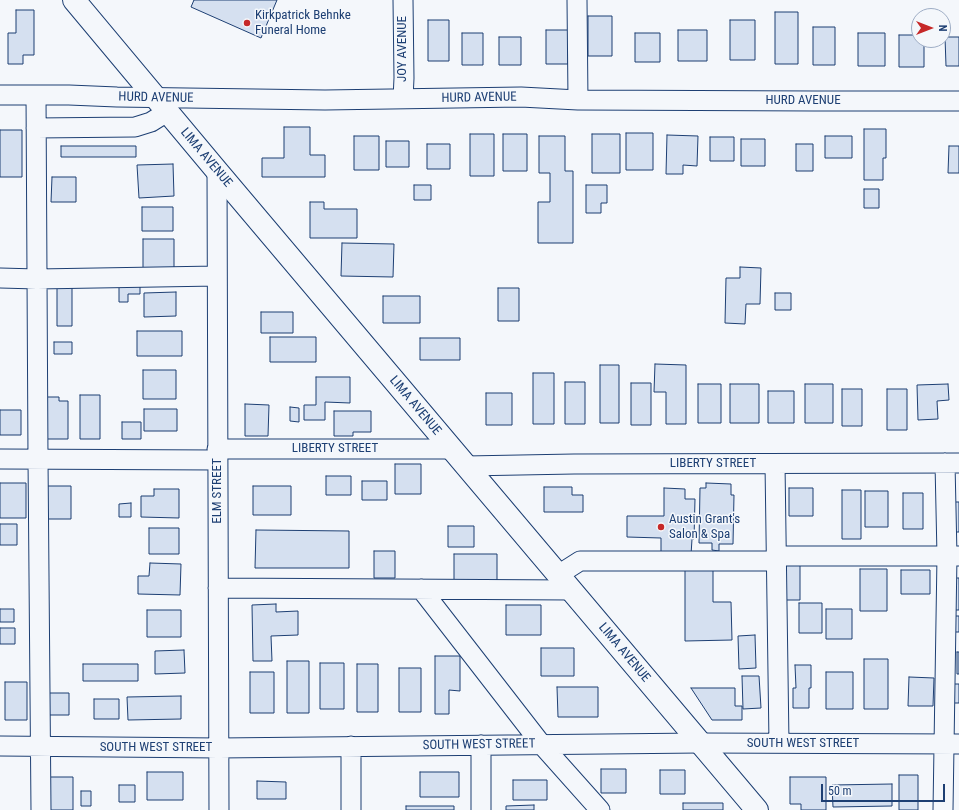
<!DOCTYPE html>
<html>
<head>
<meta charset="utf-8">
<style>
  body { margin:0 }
  #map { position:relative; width:959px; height:810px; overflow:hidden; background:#f4f7fb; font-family:"Roboto Condensed",sans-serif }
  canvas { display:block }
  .north { position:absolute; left:911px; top:8px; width:40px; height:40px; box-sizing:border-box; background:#f4f7fb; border:1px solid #9eadc5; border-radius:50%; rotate:90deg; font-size:11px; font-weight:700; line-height:16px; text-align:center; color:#1d3f73 }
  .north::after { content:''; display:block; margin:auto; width:14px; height:18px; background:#c62828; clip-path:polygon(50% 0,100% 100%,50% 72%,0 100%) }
  .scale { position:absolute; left:821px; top:784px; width:124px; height:18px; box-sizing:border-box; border:2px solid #1d3f73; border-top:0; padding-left:5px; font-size:12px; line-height:14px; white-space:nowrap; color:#1d3f73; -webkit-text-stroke:3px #f4f7fb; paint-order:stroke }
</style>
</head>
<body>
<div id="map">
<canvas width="959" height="810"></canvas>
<div class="north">N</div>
<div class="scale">50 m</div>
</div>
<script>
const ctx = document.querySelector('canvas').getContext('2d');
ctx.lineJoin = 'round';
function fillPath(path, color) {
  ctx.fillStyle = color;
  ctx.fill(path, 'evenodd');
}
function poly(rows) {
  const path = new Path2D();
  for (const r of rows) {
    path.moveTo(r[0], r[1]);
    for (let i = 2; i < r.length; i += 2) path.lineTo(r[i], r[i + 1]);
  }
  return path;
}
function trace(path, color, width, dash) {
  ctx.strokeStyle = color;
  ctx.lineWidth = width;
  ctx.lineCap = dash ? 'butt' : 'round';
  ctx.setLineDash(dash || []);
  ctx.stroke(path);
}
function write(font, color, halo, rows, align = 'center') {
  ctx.font = font + ' "Roboto Condensed",sans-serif';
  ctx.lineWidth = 3;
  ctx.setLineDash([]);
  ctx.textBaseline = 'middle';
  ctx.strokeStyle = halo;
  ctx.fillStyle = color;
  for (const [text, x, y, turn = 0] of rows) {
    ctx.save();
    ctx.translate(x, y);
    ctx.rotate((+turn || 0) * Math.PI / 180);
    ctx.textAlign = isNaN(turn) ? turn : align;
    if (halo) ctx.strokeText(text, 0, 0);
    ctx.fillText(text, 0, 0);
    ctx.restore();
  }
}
const building = poly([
  [194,0,277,0,261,38,191,7,194,0],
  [16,10,34,10,34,55,23,55,23,64,8,64,8,33,16,33,16,10],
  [775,12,798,12,798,64,775,64,775,12],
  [588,16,612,16,612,56,588,56,588,16],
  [428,20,449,20,449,61,428,61,428,20],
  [730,20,755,20,755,60,730,60,730,20],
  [813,27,835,27,835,65,813,65,813,27],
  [546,30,568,30,568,64,546,64,546,30],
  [678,30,707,30,707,61,678,61,678,30],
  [462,33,483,33,483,65,462,65,462,33],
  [635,33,660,33,660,62,635,62,635,33],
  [858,33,885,33,885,66,858,66,858,33],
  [899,35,919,35,919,40,924,40,924,67,899,67,899,35],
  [499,37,521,37,521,65,499,65,499,37],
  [945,37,959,37,959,66,946,66,945,37],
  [284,127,310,127,310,155,325,155,325,177,262,177,262,158,284,158,284,127],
  [864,129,886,129,886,158,883,158,883,180,864,180,864,129],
  [0,130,22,130,22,177,0,177,0,130],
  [626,133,653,133,653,170,626,170,626,133],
  [470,134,494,134,494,176,470,176,470,134],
  [503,134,527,134,527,171,503,171,503,134],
  [592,134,620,134,620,173,592,173,592,134],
  [667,135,698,136,697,166,683,165,683,174,666,174,667,135],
  [354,136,379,136,379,170,354,170,354,136],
  [539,136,565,136,565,171,573,171,573,243,538,243,538,202,550,202,550,173,539,173,539,136],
  [825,136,852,136,852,158,825,158,825,136],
  [710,137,734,137,734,161,710,161,710,137],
  [741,139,765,139,765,166,741,166,741,139],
  [386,141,409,141,409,167,386,167,386,141],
  [427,144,450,144,450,169,427,169,427,144],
  [796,144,813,144,813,171,796,171,796,144],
  [61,146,136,146,136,157,61,157,61,146],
  [949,146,959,146,959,173,948,173,949,146],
  [173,164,174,196,139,198,137,165,173,164],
  [52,177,76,177,76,202,51,202,52,177],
  [414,185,431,185,431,200,414,200,414,185],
  [586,185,607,185,607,203,601,203,601,213,586,213,586,185],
  [864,189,879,189,879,208,864,208,864,189],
  [310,202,324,202,324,209,357,209,357,238,310,238,310,202],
  [142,207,173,207,173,231,142,231,142,207],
  [143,239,174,239,174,268,143,268,143,239],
  [342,243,394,244,393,277,341,276,342,243],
  [740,267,761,268,760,304,746,304,745,324,725,323,726,278,740,278,740,267],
  [119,285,140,285,140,294,128,294,128,302,119,302,119,285],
  [57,287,72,287,72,326,57,326,57,287],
  [498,288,519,288,519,321,498,321,498,288],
  [176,292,176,316,144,317,144,293,176,292],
  [775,293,791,293,791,310,775,310,775,293],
  [383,296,420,296,420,323,383,323,383,296],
  [261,312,293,312,293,333,261,333,261,312],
  [137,331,182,331,182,356,137,356,137,331],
  [270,337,316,337,316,362,270,362,270,337],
  [420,338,460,338,460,360,420,360,420,338],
  [54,342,72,342,72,354,54,354,54,342],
  [655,364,686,365,686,424,666,424,666,392,654,392,655,364],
  [600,365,619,365,619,423,600,423,600,365],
  [143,370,176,370,176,399,143,399,143,370],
  [533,373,554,373,554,424,533,424,533,373],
  [316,377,350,377,350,403,325,402,325,420,304,420,304,405,316,405,316,377],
  [565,382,585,382,585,424,565,424,565,382],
  [631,383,651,383,651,425,631,425,631,383],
  [698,384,721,384,721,423,698,423,698,384],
  [730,384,759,384,759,423,730,423,730,384],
  [805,384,833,384,833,423,805,423,805,384],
  [948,384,949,400,937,401,938,419,918,420,917,385,948,384],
  [842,389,862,389,862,426,842,426,842,389],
  [887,389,907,389,907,430,887,430,887,389],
  [768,391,794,391,794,423,768,423,768,391],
  [486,393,512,393,512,425,486,425,486,393],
  [80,395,100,395,100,439,80,439,80,395],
  [47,397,59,397,59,401,68,401,68,439,47,439,47,397],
  [245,404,269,405,268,436,245,436,245,404],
  [290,407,299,408,299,422,290,421,290,407],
  [144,409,177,409,177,431,144,431,144,409],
  [0,410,21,410,21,435,0,435,0,410],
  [334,411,371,411,371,432,353,432,353,436,334,436,334,411],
  [122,422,141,422,141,439,122,439,122,422],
  [395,464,421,464,421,494,395,494,395,464],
  [326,476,351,476,351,495,326,495,326,476],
  [362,481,387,481,387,500,362,500,362,481],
  [0,483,26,483,26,518,0,518,0,483],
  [706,483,731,484,731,495,734,495,733,544,719,544,719,551,712,550,712,543,699,543,700,488,706,488,706,483],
  [46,486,71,486,71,519,46,519,46,486],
  [253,486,291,486,291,515,253,515,253,486],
  [544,487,572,487,572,495,583,495,583,512,544,512,544,487],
  [664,488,685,489,685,499,695,499,694,539,692,539,691,555,661,555,661,538,627,537,627,516,664,516,664,488],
  [789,488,813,488,813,516,789,516,789,488],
  [154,489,179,489,179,518,141,517,141,496,154,496,154,489],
  [842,490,861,490,861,539,842,539,842,490],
  [865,491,888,491,888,527,865,527,865,491],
  [903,493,923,493,923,529,903,529,903,493],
  [948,502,959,502,959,532,948,532,948,502],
  [131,503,131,517,119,517,119,504,131,503],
  [0,524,17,524,17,545,0,545,0,524],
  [448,526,474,526,474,547,448,547,448,526],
  [149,528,179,528,179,554,149,554,149,528],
  [256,530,349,531,349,568,255,568,256,530],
  [374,551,395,551,395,578,374,578,374,551],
  [454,554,497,554,497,584,454,584,454,554],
  [150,563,181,564,180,595,138,594,138,576,149,576,150,563],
  [785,565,800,565,800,600,785,600,785,565],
  [685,567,713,567,713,602,731,602,732,640,685,641,685,567],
  [860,569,887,569,887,611,860,611,860,569],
  [901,570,930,570,930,594,901,594,901,570],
  [950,578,959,578,959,610,950,610,950,578],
  [799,603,822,603,822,633,799,633,799,603],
  [276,604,276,612,298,611,298,635,271,636,272,661,253,661,252,605,276,604],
  [506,605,541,605,541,635,506,635,506,605],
  [0,609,14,609,14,622,0,622,0,609],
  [826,609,852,609,852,639,826,639,826,609],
  [147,610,181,610,181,637,147,637,147,610],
  [951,616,959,616,959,632,951,632,951,616],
  [0,628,15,628,15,644,0,644,0,628],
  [755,635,756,668,739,669,738,636,755,635],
  [541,648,574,648,574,676,541,676,541,648],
  [184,650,185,673,155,674,155,651,184,650],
  [957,652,959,652,959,674,957,674,957,652],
  [435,656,460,656,460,691,449,690,449,714,435,714,435,656],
  [864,659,888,659,888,709,864,709,864,659],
  [287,661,309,661,309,713,287,713,287,661],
  [320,663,344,663,344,709,320,709,320,663],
  [83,664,138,664,138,681,83,681,83,664],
  [357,664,378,664,378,712,357,712,357,664],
  [795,665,811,665,811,688,809,688,809,708,793,708,793,688,796,688,795,665],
  [399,668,421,668,421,712,399,712,399,668],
  [250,672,274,672,274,713,250,713,250,672],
  [826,672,853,672,853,709,826,709,826,672],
  [742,676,759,676,761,708,743,709,742,676],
  [909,677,934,678,933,706,908,706,909,677],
  [5,682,27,682,27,720,5,720,5,682],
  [947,684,959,684,959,703,947,703,947,684],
  [557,687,598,687,598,717,558,717,557,687],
  [691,688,735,688,735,706,742,706,742,720,712,720,691,688],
  [46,693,69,693,69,715,46,715,46,693],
  [181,696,181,719,128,720,127,697,181,696],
  [94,699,119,699,119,719,94,719,94,699],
  [601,769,626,769,626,793,601,793,601,769],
  [660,770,685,770,685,794,660,794,660,770],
  [147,772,183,772,183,800,147,800,147,772],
  [420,772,459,772,459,797,420,797,420,772],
  [899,775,918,775,918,810,899,810,899,775],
  [49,777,73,777,73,810,49,810,49,777],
  [790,777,826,777,826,810,801,810,801,804,790,804,790,777],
  [513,780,547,780,547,800,513,800,513,780],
  [257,781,286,782,286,799,257,799,257,781],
  [892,784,892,806,833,807,832,785,892,784],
  [119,785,135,785,135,802,119,802,119,785],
  [81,791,91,791,91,806,81,806,81,791],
  [683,803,723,803,723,810,683,810,683,803],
  [534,805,534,810,506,810,506,806,534,805],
  [406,806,454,806,454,810,406,810,406,806]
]);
fillPath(building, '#d5e0f0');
trace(building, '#1d3f73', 1);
const minor = poly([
  [577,0,578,100],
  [0,95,69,95,117,97,325,100,521,97,578,100,815,101,959,101],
  [36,95,38,459,41,810],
  [403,99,404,78,403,0],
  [36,128,135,127,151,122,167,112],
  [217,171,219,810],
  [0,278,37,279,217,276],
  [217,449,452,449],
  [0,459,217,460],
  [775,464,779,743],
  [466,466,574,464,959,463],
  [776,556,959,556],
  [558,575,580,561,777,561],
  [218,588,571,590],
  [421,589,542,745,600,810],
  [481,745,481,810],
  [0,746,219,748,700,743,959,744],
  [351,746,351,810],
  [943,810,947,556,945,463]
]);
const major = poly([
  [74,0,217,171,757,810]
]);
trace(minor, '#1d3f73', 21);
trace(major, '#1d3f73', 24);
trace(minor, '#f4f7fb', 19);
trace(major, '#f4f7fb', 22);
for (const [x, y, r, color] of [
  [247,23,4,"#c62828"],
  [661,527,4,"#c62828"]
]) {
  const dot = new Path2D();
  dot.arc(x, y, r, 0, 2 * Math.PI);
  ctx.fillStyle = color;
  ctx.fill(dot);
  trace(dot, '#f4f7fb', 1.5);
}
write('13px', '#1d3f73', '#f4f7fb', [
  ["Kirkpatrick Behnke",255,16],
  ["Funeral Home",255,31],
  ["Austin Grant's",669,520],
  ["Salon & Spa",669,535]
], 'left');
write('13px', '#1d3f73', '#f4f7fb', [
  ["JOY AVENUE",403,49,-90],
  ["HURD AVENUE",156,98,1],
  ["HURD AVENUE",479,98,-1],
  ["HURD AVENUE",803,101],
  ["LIMA AVENUE",206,158,50],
  ["LIMA AVENUE",415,406,50],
  ["LIBERTY STREET",335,449],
  ["LIBERTY STREET",713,464],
  ["ELM STREET",218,491,-90],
  ["LIMA AVENUE",624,653,50],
  ["SOUTH WEST STREET",803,744],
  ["SOUTH WEST STREET",479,745,-1],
  ["SOUTH WEST STREET",156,748]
]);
</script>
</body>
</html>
